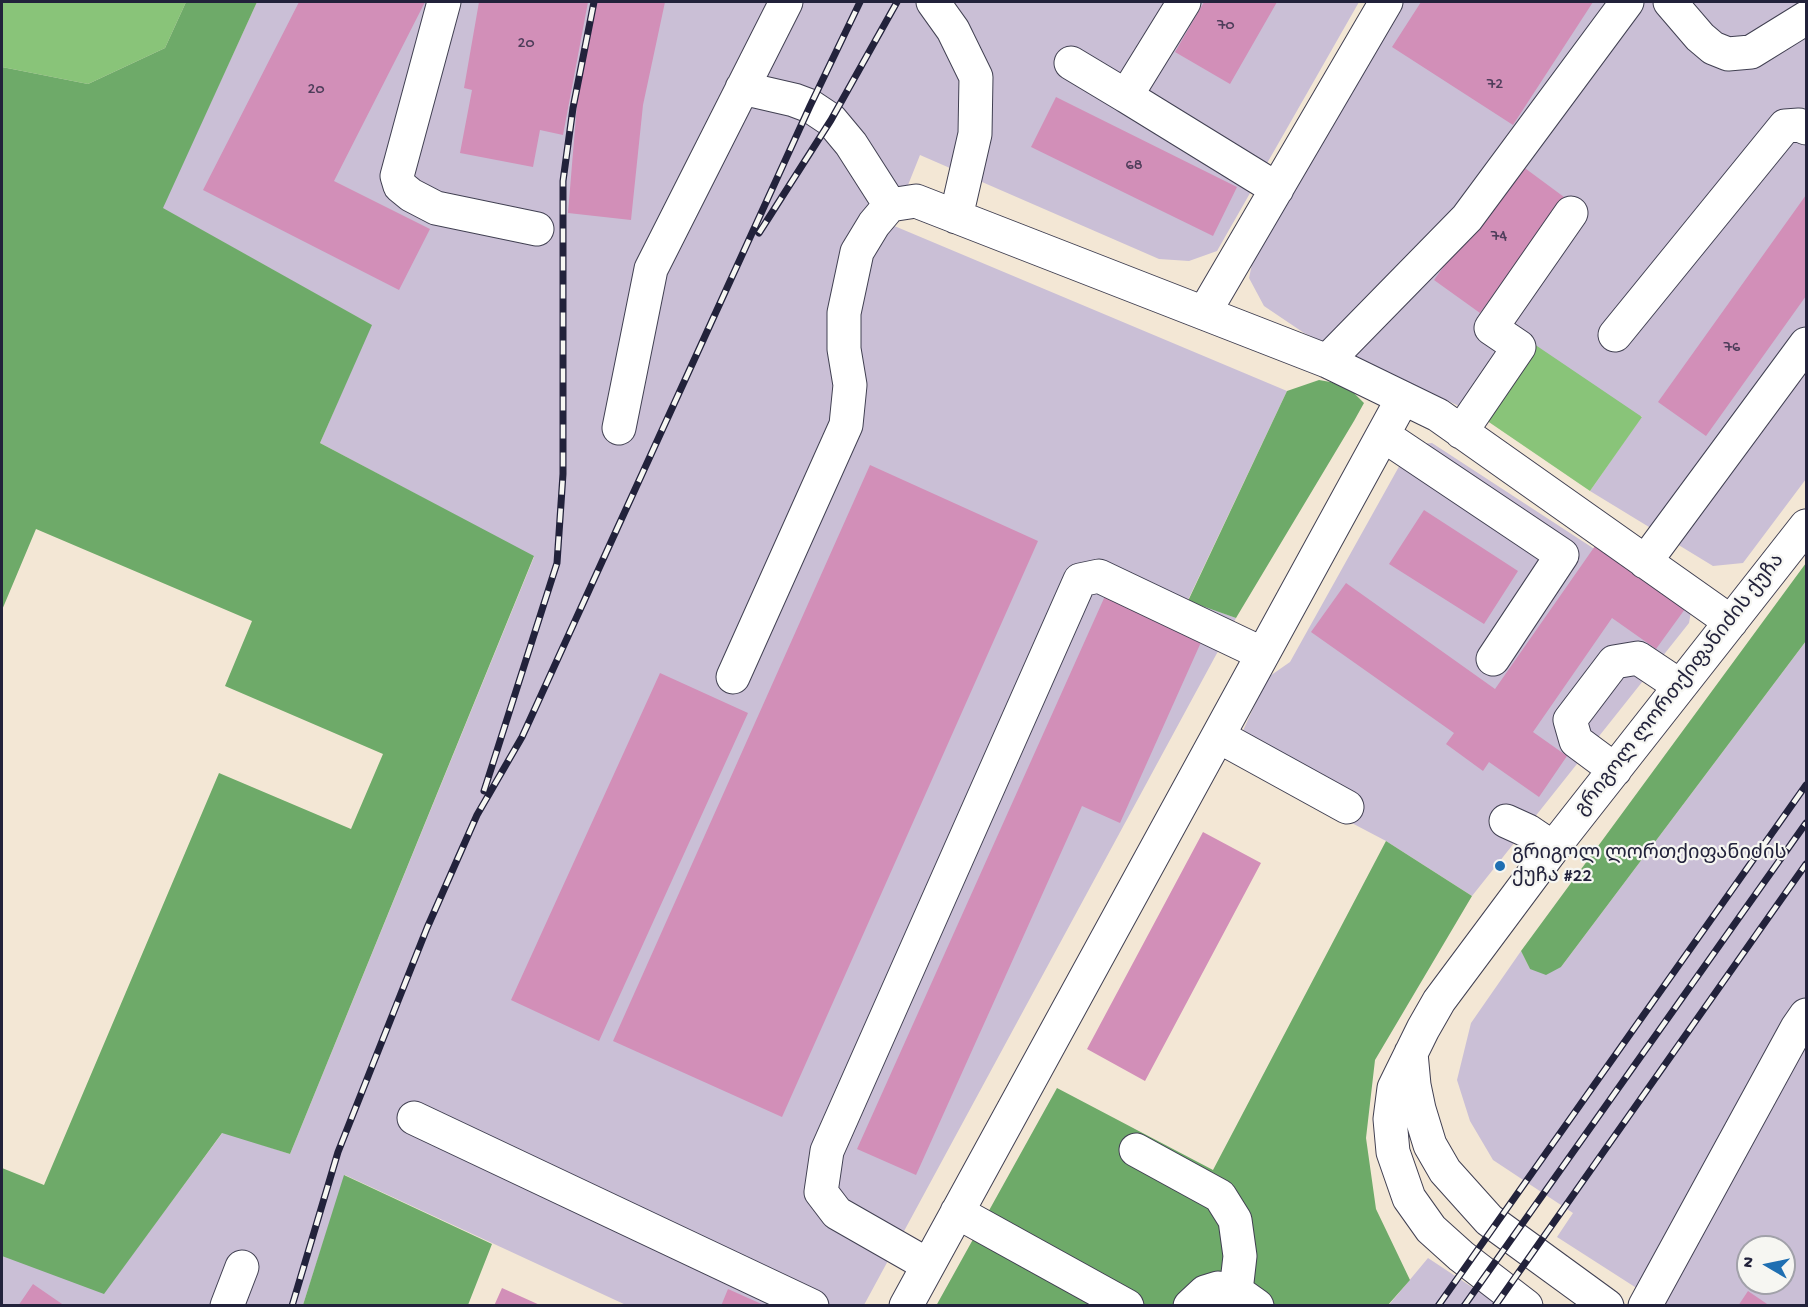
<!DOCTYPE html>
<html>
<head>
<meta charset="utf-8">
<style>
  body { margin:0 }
  #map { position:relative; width:1808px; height:1307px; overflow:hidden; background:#f3e7d5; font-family:"Gochi Hand",sans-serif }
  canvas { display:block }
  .frame { position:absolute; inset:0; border:3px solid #22223b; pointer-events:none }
  .north { position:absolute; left:1736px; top:1235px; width:60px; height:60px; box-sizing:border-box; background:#f6f6f2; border:2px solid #a1a1a9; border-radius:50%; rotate:279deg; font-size:16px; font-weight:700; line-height:24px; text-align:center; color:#22223b }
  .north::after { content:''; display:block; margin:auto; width:21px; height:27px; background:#1f6fb2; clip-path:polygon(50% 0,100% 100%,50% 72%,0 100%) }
</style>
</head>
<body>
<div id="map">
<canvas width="1808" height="1307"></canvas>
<div class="frame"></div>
<div class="north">N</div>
</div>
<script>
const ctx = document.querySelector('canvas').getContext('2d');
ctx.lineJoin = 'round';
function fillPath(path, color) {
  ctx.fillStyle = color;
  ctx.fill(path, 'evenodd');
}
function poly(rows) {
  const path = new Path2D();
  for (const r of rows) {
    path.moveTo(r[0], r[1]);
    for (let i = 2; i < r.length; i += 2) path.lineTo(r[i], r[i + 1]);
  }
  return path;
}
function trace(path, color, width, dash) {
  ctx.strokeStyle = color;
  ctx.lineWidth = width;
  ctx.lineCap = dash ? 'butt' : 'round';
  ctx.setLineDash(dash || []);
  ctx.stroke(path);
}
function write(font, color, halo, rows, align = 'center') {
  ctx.font = font + ' "Gochi Hand","Noto Sans Georgian",sans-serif';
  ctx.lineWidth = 4.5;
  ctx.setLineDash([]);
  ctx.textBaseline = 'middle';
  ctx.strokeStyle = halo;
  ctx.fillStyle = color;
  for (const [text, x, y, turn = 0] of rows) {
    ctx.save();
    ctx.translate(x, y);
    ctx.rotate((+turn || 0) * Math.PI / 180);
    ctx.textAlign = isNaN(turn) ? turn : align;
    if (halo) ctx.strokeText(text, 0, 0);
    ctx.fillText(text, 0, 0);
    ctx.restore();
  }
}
fillPath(poly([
  [257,2,1359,2,1217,251,1189,261,1159,259,920,155,892,225,1287,391,1188,600,1236,618,864,1305,626,1305,345,1175,303,1305,2,1306,2,1255,104,1293,223,1132,290,1154,534,557,320,443,371,325,162,208],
  [1399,2,1806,2,1806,479,1743,563,1713,566,1590,491,1642,416,1480,416,1304,333,1264,306,1249,278,1255,250],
  [1432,443,1691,612,1689,623,1472,896,1386,841,1230,759,1267,678,1290,662,1411,445],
  [1806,641,1806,1305,1663,1305,1557,1237,1573,1213,1493,1160,1470,1121,1457,1080,1471,1023,1521,951,1530,969,1561,967],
  [1748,1247,1784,1247,1784,1283,1748,1283],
  [1428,1258,1499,1305,1388,1306]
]), '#cabfd6');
fillPath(poly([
  [2,2,186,2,165,48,88,84,2,67],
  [1534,344,1642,417,1590,491,1480,416]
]), '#89c479');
fillPath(poly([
  [186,2,257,2,163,208,372,325,320,443,534,556,290,1154,222,1133,104,1294,2,1256,2,1168,44,1185,219,773,351,829,383,754,225,686,252,621,36,529,2,610,2,67,88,84,165,48],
  [1319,380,1336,383,1351,390,1364,403,1354,421,1236,618,1188,601,1287,391],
  [1806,563,1806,641,1561,967,1546,975,1530,969,1521,951],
  [1386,841,1472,896,1375,1060,1366,1138,1376,1209,1410,1280,1388,1305,936,1306,1057,1088,1213,1170],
  [344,1175,492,1244,468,1305,303,1305]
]), '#6eaa69');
fillPath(poly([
  [299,2,425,2,334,181,430,229,399,290,203,190],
  [479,2,588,2,563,135,540,130,533,167,460,153,472,90,464,88],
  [596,2,665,2,643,105,631,220,568,213,578,92],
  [1204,2,1277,2,1230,84,1175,52],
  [1421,2,1593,2,1513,125,1392,47],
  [1056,97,1237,187,1213,236,1031,147],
  [1518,163,1564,197,1480,313,1434,280],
  [1806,195,1806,296,1706,436,1658,402],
  [870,465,1038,541,782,1117,613,1041],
  [1424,510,1518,571,1484,624,1389,564],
  [1595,546,1685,609,1656,649,1612,618,1533,732,1567,756,1539,797,1489,762,1483,771,1446,744,1454,733,1311,632,1346,583,1495,689],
  [1105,596,1202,640,1120,823,1082,806,916,1175,857,1149],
  [660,673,748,713,599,1041,511,1000],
  [1203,832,1261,863,1145,1081,1087,1049],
  [33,1284,65,1306,18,1306],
  [502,1288,542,1306,494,1306],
  [728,1289,766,1306,721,1306],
  [1748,1291,1770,1306,1738,1306]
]), '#d28fb8');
const minor = poly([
  [444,2,397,176,400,186,411,195,436,208,537,229],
  [933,2,953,30,976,77,975,134,956,217],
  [1184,2,1126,96,1277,189],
  [1670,2,1700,37,1713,48,1728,54,1751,52,1806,18],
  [1071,63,1126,96],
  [742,88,794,100,810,106,831,120,851,144,890,205],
  [1204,313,1386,2],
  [1615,335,1785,126,1799,125,1806,128],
  [1327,361,1467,218,1627,2],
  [619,428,651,269,786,2],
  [1461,432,1519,347,1491,328,1571,213],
  [1383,435,1562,555,1493,659],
  [1645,562,1806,344],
  [733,677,846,425,850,385,844,349,844,313,857,252,874,224,890,205,916,201,1327,361,1438,415,1731,622],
  [1218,736,1347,807],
  [1615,770,1576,741,1570,720,1614,662,1638,658,1680,686],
  [1506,821,1528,831,1553,848],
  [1411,1053,1414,1085,1419,1109,1430,1145,1445,1171,1489,1220,1607,1306],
  [414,1118,812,1306],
  [1136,1150,1220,1196,1235,1220,1240,1256,1236,1291],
  [957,1212,1127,1306],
  [928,1265,837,1213,821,1192,827,1151,1080,580,1099,576,1263,654],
  [227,1306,242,1267],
  [906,1306,1403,398],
  [1190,1306,1205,1292,1218,1288,1236,1291,1257,1306],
  [1526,1306,1461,1256,1431,1229,1409,1198,1393,1152,1390,1119,1394,1088,1423,1029,1439,1001,1553,848,1806,526],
  [1645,1306,1797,1028,1806,1015]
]);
trace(minor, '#414052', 35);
trace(minor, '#fff', 33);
const rail = poly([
  [759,233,831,120,897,2],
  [484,791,557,563,563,474,563,181,573,108,594,2],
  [292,1306,338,1152,427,928,477,815,522,737,810,106,860,2],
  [1438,1306,1806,785],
  [1464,1306,1806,823],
  [1495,1306,1806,864]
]);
trace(rail, '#22223b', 7);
trace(rail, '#f6f6f2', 4.5, [14]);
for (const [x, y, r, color] of [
  [1500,866,6,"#1f6fb2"]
]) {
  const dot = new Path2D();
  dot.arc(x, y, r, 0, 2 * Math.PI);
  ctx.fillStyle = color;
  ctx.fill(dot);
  trace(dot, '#f6f6f2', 2);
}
write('16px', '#4e3d5a', null, [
  ["70",1226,27],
  ["20",526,45],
  ["72",1495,86],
  ["20",316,91],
  ["68",1134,167],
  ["74",1499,238],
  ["76",1732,349]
]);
write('20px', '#22223b', '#f6f6f2', [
  ["გრიგოლ ლორთქიფანიძის ქუჩა",1681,686,-52]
]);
write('20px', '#22223b', '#f6f6f2', [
  ["გრიგოლ ლორთქიფანიძის",1512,855],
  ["ქუჩა #22",1512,878]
], 'left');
</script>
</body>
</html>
